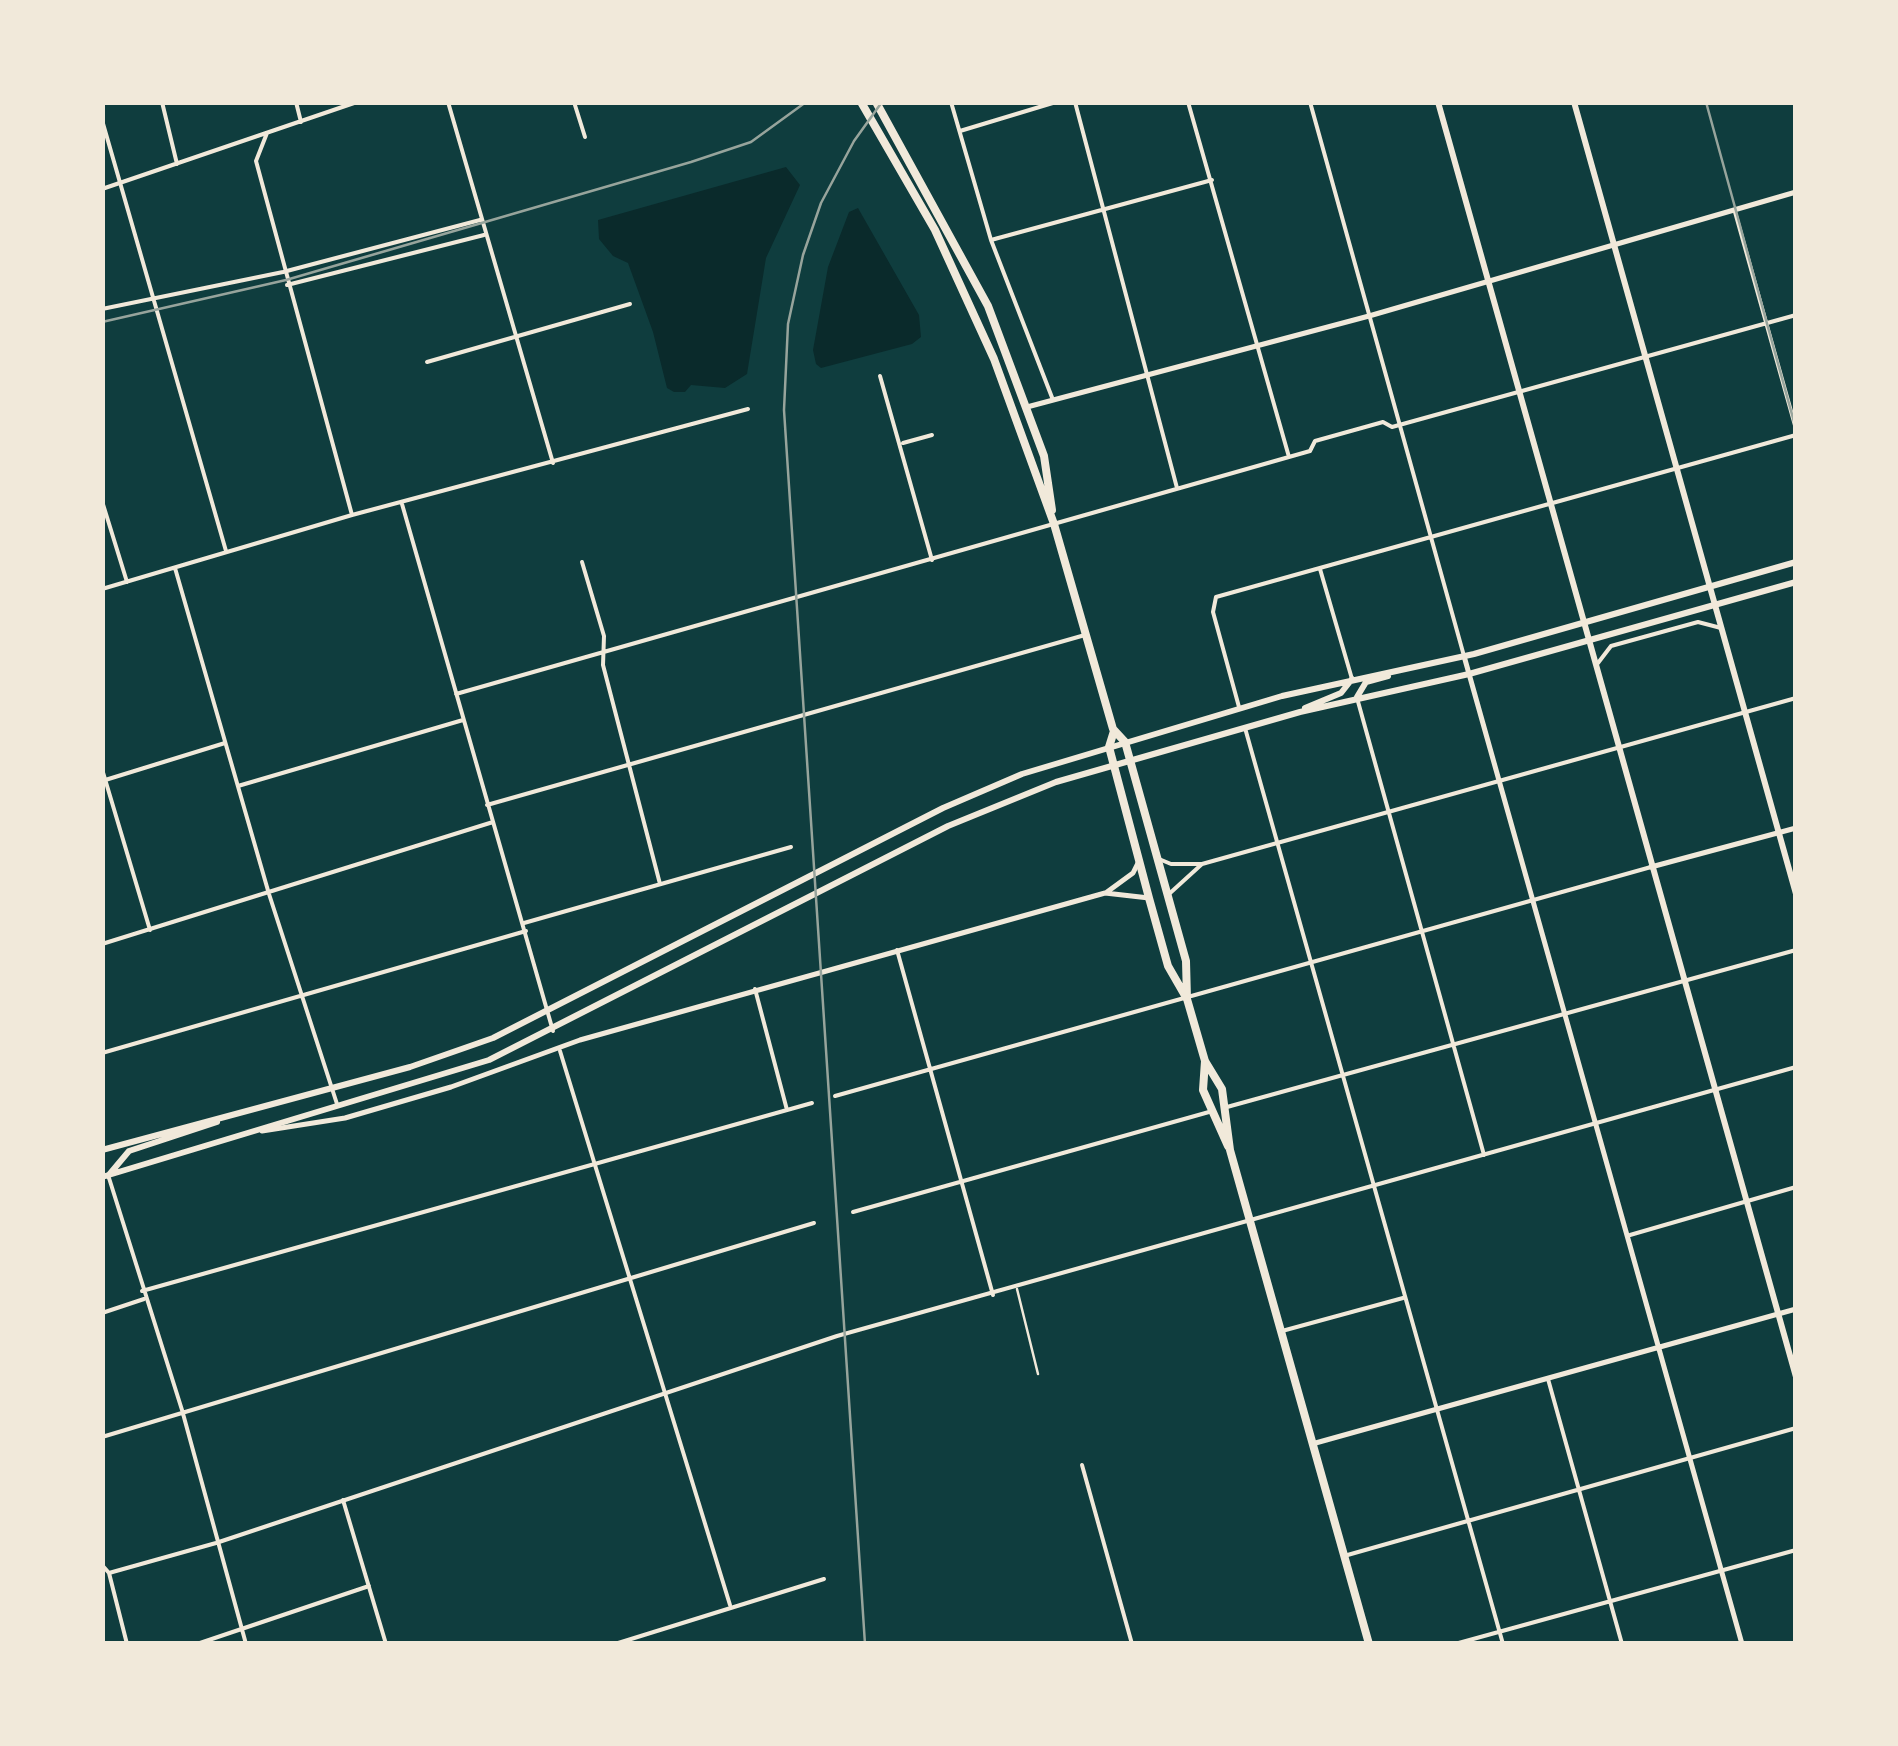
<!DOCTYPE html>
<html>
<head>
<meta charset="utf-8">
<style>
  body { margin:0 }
  #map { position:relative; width:1898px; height:1746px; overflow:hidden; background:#0f3d3e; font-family:Helvetica,sans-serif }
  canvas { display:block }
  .frame { position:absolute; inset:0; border:105px solid #f1e9da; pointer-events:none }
</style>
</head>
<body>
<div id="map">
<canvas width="1898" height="1746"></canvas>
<div class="frame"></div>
</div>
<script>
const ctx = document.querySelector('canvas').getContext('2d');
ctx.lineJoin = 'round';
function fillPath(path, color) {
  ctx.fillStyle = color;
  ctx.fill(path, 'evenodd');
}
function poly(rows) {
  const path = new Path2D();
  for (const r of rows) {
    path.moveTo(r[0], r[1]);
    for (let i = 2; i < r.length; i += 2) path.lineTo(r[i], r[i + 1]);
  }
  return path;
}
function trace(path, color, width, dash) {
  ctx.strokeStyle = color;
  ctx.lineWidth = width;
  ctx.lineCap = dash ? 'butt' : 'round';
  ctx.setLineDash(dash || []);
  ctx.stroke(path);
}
fillPath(poly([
  [786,167,800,185,766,258,747,374,725,388,691,385,685,392,674,392,667,388,653,332,628,263,613,256,599,239,598,220],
  [858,208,919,315,921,337,912,344,821,368,816,364,813,350,828,267,849,212]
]), '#0a2a2b');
trace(poly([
  [1017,1289,1038,1374]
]), '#f1e9da', 2.5);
trace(poly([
  [162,102,177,164],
  [296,102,301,122],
  [448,102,553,463],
  [574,102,585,137],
  [951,102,991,240,1053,400],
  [1075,102,1177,488],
  [1188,102,1289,457],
  [1310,102,1464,656],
  [102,120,226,551],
  [960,131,1056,102],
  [267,133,256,161,352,515],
  [102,189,357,102],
  [1735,212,1796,429],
  [991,240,1212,180],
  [287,285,484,235],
  [102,309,283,272,480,220],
  [427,362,630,304],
  [880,376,932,560],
  [903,443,932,435],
  [102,501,127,582],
  [402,504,553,1031],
  [582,562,604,636,603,665,660,884],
  [175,568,269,894,337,1104],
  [1320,569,1352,679],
  [102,589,352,515,748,409],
  [1598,663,1611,646,1698,622,1721,628],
  [456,694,1310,451,1315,441,1383,422,1392,427,1796,315],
  [1357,698,1484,1155],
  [1239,707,1213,612,1216,597,1796,435],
  [1245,728,1503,1644],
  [102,769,150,930],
  [102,781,225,743],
  [238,786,463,720],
  [487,805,1085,635],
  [1159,859,1171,864,1202,864,1796,698],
  [1169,894,1202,864],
  [524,923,791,847],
  [102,944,493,822],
  [897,950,993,1295],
  [755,989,787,1110],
  [560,1051,730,1605],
  [102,1053,526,931],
  [835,1096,1651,867],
  [1227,1107,1796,950],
  [109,1178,182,1410,246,1644],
  [853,1212,1209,1112],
  [1630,1235,1796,1187],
  [142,1291,812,1103],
  [102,1313,144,1299],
  [1282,1331,1403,1298],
  [1548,1379,1622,1644],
  [102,1437,814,1223],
  [1082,1465,1132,1644],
  [343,1500,386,1644],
  [1344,1556,1796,1428],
  [102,1565,109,1573,216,1543,837,1336,1796,1067],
  [109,1573,127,1644],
  [197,1644,369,1586],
  [615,1644,824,1579],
  [1455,1644,1796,1550]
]), '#f1e9da', 4);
trace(poly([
  [1027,407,1369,316,1796,192],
  [1464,656,1742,1644],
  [1651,867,1796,828],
  [1107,892,1133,873,1138,863],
  [262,1131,345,1118,451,1087,580,1040,1105,893,1149,898],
  [1312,1444,1796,1309]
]), '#f1e9da', 5);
trace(poly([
  [1438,102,1796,1377],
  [1574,102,1796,894]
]), '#f1e9da', 6);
trace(poly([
  [1357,697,1366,682,1388,676],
  [1305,708,1341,693,1352,679],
  [102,1150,410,1067,493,1038,943,808,1022,774,1282,696,1474,654,1796,562],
  [108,1176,129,1151,217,1122],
  [102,1177,489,1060,948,826,1056,782,1300,712,1469,674,1796,582]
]), '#f1e9da', 6);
trace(poly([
  [861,102,935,230,994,359,1054,524,1113,729,1125,742,1186,961,1187,999],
  [876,102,988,306,1044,456,1052,510],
  [1114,731,1109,747,1149,898,1168,966,1187,999,1205,1061,1222,1089,1230,1150,1369,1644],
  [1205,1061,1203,1090,1228,1146]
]), '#f1e9da', 8);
trace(poly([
  [1706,102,1796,429],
  [102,322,286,280,691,162,751,142,806,102],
  [865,1644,784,410,788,324,803,255,821,203,854,141,882,102]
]), '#97a49c', 2.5);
</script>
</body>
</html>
